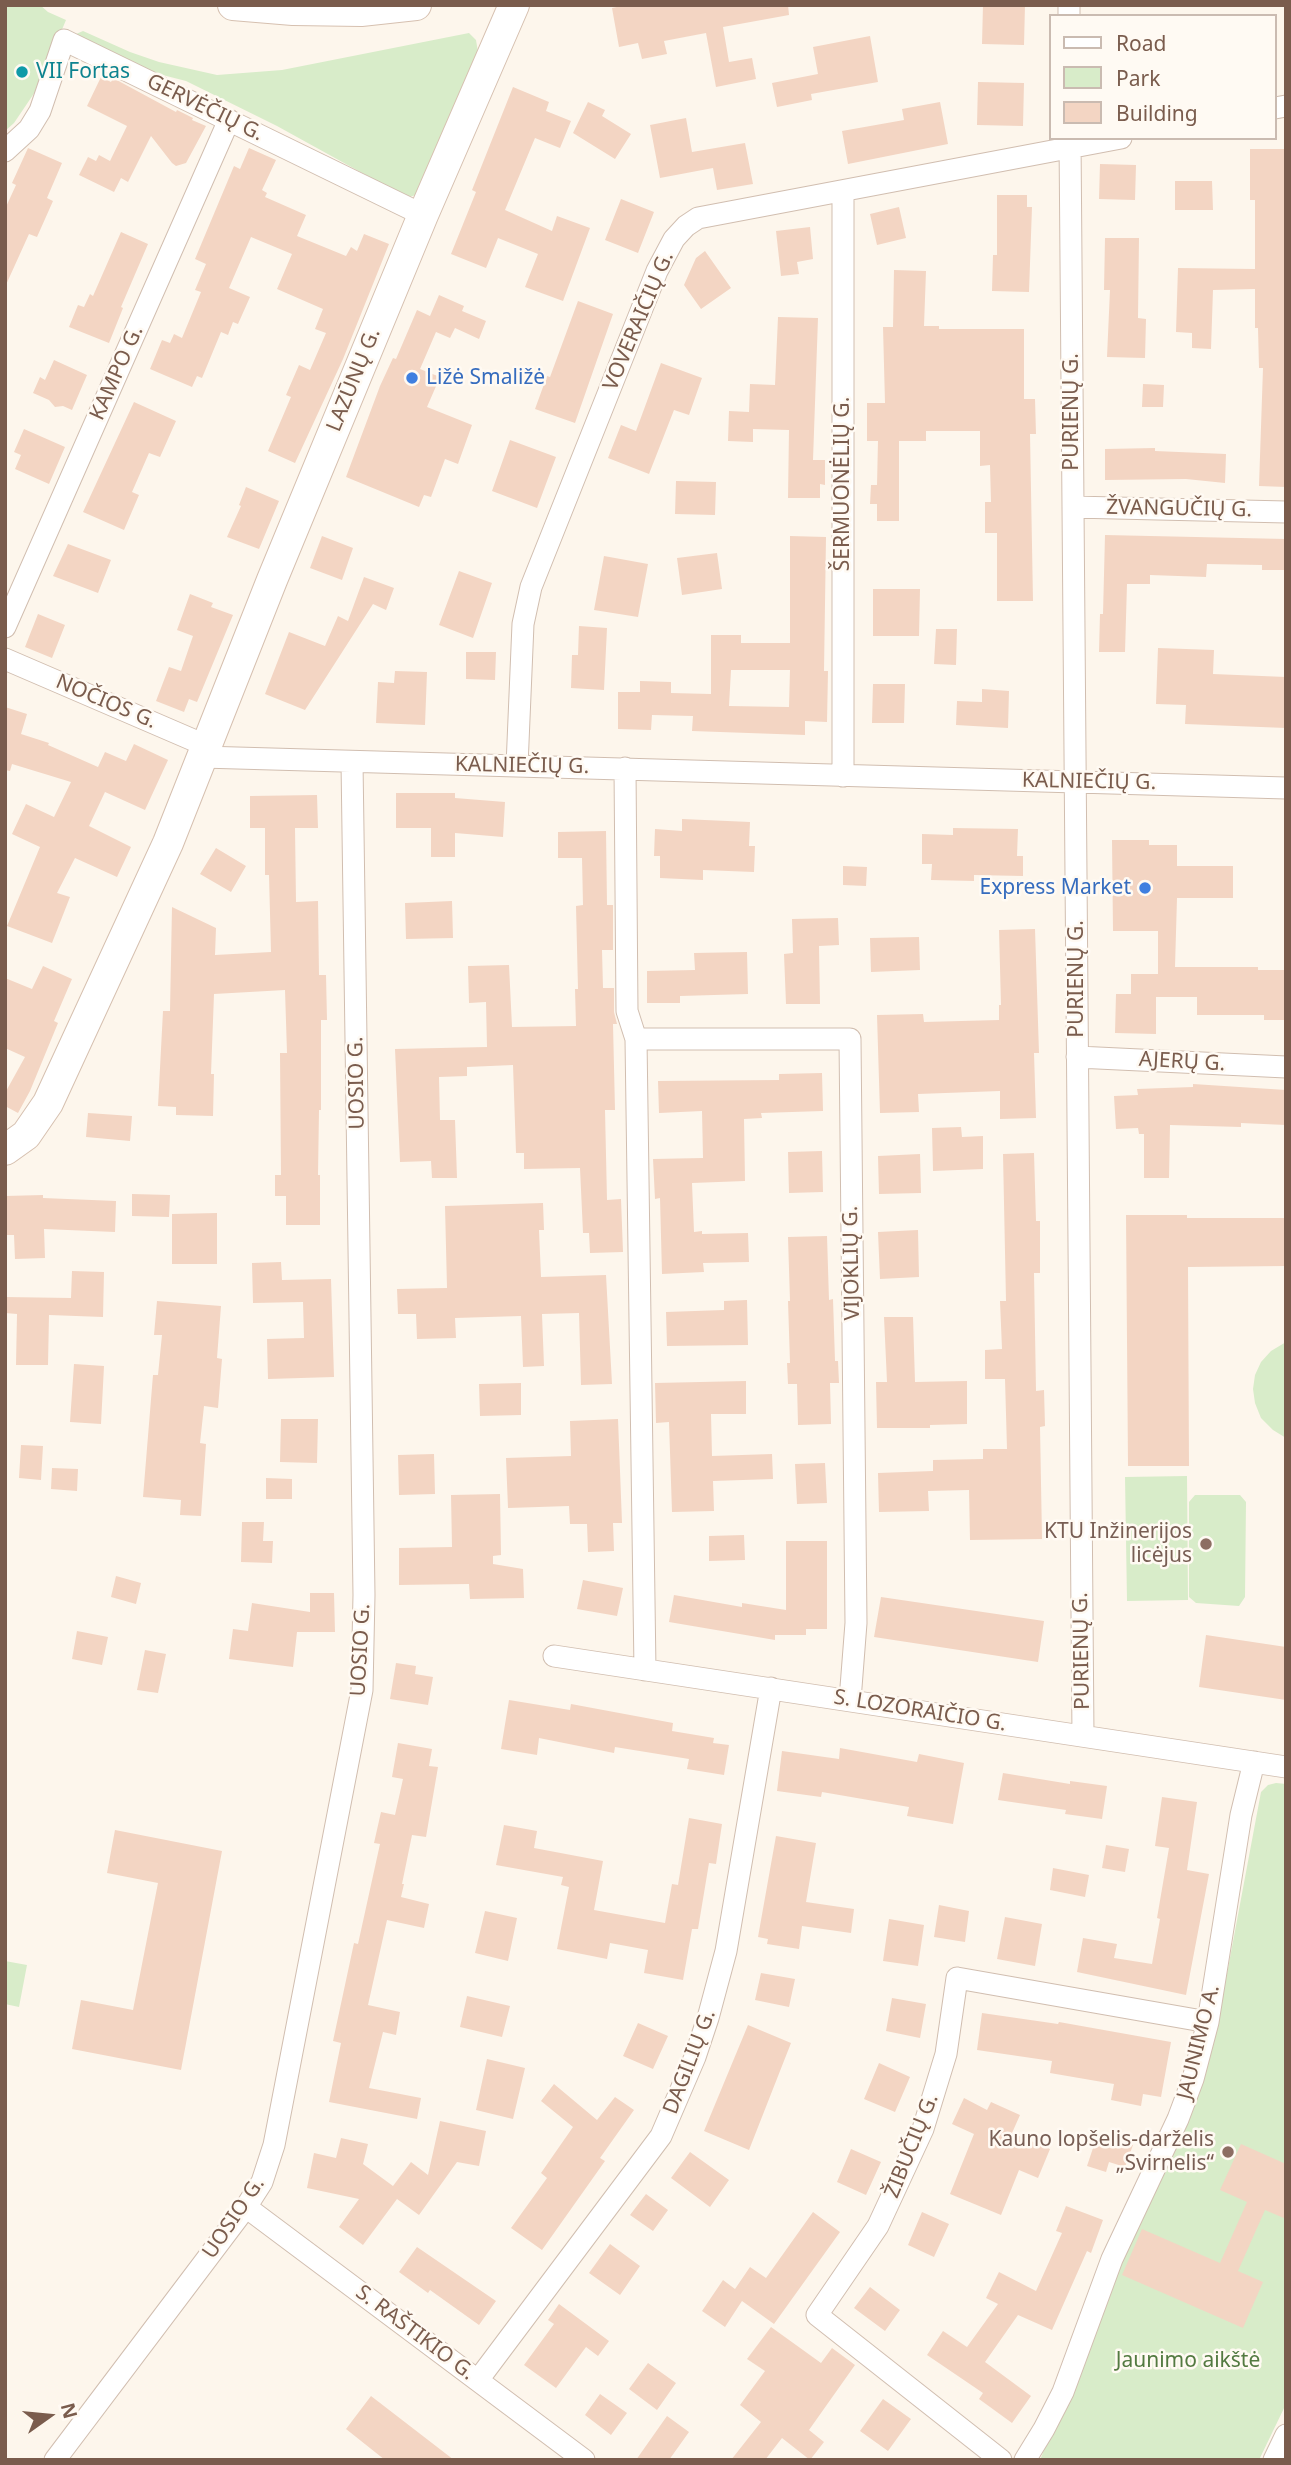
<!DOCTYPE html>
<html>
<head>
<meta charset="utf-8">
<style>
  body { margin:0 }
  #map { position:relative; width:1291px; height:2465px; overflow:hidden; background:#fdf6ec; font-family:"Noto Sans",sans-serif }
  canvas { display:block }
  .frame { position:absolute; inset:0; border:7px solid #7a5c4d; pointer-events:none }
  .legend { position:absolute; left:1049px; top:14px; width:228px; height:126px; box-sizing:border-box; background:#fffaf3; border:2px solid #cabbb1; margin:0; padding:9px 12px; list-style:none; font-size:21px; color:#7a5c4d }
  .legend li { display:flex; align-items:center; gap:14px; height:35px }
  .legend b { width:35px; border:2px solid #cabbb1 }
  .north { position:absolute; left:14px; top:2381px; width:70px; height:70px; -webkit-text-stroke:5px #fffaf3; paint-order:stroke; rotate:75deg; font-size:19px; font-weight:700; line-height:28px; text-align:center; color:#7a5c4d }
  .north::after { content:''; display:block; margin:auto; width:24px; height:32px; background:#7a5c4d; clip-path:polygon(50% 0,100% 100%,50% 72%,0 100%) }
</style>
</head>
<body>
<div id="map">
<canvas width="1291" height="2465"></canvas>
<div class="frame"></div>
<ul class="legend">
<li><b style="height:9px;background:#fff"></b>Road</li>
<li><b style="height:19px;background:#d8ecc9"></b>Park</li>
<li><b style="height:19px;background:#f3d5c3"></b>Building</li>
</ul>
<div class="north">N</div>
</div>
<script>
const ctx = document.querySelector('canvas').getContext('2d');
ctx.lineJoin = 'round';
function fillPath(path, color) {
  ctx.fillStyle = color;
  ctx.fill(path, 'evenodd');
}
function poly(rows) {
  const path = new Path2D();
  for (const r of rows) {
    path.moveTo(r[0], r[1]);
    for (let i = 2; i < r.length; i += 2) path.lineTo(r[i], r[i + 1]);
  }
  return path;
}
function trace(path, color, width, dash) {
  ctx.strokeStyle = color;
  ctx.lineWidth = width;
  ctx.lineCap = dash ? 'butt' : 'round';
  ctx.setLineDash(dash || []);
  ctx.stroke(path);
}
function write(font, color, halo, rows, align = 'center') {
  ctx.font = font + ' "Noto Sans",sans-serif';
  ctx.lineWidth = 5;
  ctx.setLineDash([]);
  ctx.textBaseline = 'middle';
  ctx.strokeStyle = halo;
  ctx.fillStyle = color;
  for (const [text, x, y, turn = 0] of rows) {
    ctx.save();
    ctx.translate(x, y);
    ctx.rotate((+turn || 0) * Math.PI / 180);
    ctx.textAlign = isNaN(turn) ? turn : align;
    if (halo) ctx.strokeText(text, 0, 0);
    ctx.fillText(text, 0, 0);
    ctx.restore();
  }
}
fillPath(poly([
  [5,5,40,5,48,12,66,20,37,89,14,123,5,131],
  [83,31,130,52,159,62,217,75,282,70,469,33,476,40,478,52,416,195,409,197,402,195,277,126,186,81,147,71,75,40,76,34],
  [1286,1342,1286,1438,1273,1430,1261,1418,1255,1403,1253,1389,1255,1375,1261,1362,1271,1351],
  [1187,1476,1188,1600,1127,1601,1125,1477],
  [1195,1495,1240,1495,1246,1502,1245,1597,1239,1606,1196,1603,1189,1597,1189,1502],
  [1276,1783,1286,1784,1286,2404,1259,2460,1040,2460,1217,2027,1261,1792,1268,1785],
  [5,1961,27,1965,19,2007,5,2004]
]), '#d8ecc9');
fillPath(poly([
  [626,5,788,5,789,15,723,27,729,62,752,58,756,79,716,87,706,33,664,41,667,54,642,59,638,43,619,47,612,8],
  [983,5,1025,5,1024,45,982,44],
  [870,36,878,82,811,94,812,100,777,107,772,83,818,74,813,47],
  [101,77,111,82,113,78,176,112,177,110,193,118,192,120,206,126,186,163,176,166,172,163,151,136,128,182,121,178,114,192,79,175,88,157,96,161,99,155,110,161,127,126,87,106],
  [978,82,1024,83,1023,126,977,125],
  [513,87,549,102,546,111,571,121,560,148,535,138,505,210,552,231,557,216,590,228,563,301,525,287,538,254,498,238,486,268,451,254,476,192,472,190],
  [588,102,605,110,602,116,631,134,615,159,573,133],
  [940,102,948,144,848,164,842,131,904,120,902,109],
  [686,118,692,152,745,143,753,184,717,190,713,168,660,178,650,125],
  [28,148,62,163,47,198,53,201,37,237,29,234,5,287,5,209,16,185,12,183],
  [249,148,276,160,262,190,267,193,265,197,306,215,297,236,346,256,351,247,357,251,364,234,389,244,343,359,295,463,268,451,291,397,286,395,299,365,310,370,326,333,315,329,323,309,277,289,292,254,251,237,229,288,250,297,238,324,233,322,228,335,221,332,202,378,197,376,192,387,150,369,162,340,170,343,174,334,182,338,201,292,195,290,206,264,195,259,234,166,240,169],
  [1250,149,1286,149,1286,487,1259,486,1263,368,1259,368,1258,328,1255,328,1255,289,1213,290,1211,349,1192,348,1192,333,1176,332,1178,268,1255,269,1255,200,1250,200],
  [1100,164,1136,165,1135,200,1099,199],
  [1175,181,1212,181,1213,210,1175,210],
  [997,195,1027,195,1027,207,1032,207,1029,292,992,291,993,255,997,255],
  [621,199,654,212,638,253,605,240],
  [899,207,906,238,877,245,870,214],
  [810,227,813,259,797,262,799,274,781,276,776,231],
  [121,232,148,244,121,307,123,308,109,343,69,327,78,305,84,307,90,294,93,296],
  [1105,238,1139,238,1138,318,1146,319,1145,358,1107,357,1110,290,1104,290],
  [705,251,731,288,701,309,684,285,696,258],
  [894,270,926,271,924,326,939,326,939,329,1024,329,1024,399,1035,399,1036,434,1030,434,1033,601,997,601,997,533,985,533,985,502,991,502,990,465,980,466,980,431,926,431,926,441,899,441,899,521,877,521,877,504,870,504,871,485,877,485,878,441,867,441,867,403,885,403,883,327,893,327],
  [439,295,464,306,462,311,486,321,479,339,455,328,450,338,436,332,420,369,440,377,427,407,472,425,458,464,445,459,431,497,424,495,419,507,346,477,380,386,393,358,396,359,417,310,430,316],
  [578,301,613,314,575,423,535,409,547,376,550,377],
  [778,317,818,318,813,460,825,460,825,485,820,484,820,498,788,498,789,430,753,429,753,442,728,441,729,411,749,412,750,384,775,385],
  [54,360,87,375,72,410,63,406,55,407,49,400,33,393,40,377,45,380],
  [661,363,702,378,689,415,674,410,649,474,608,458,621,425,636,431],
  [1143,384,1164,385,1163,407,1142,407],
  [134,402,176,421,160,457,149,453,132,492,139,495,124,530,83,512],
  [24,429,65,447,49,484,15,469,21,455,14,452],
  [510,440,556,457,537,508,492,491],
  [1155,448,1155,451,1226,454,1225,483,1186,479,1105,480,1105,449],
  [676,481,716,482,715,515,675,514],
  [246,487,279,501,259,549,227,537,241,506,239,505],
  [1105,535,1286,539,1286,570,1262,570,1262,565,1207,564,1206,577,1150,575,1150,584,1127,584,1125,652,1099,652,1100,614,1103,614],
  [322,536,353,548,342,580,310,568],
  [790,536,826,537,824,671,828,671,827,722,805,721,805,735,692,731,693,716,652,715,651,730,618,729,618,692,640,692,640,681,671,682,671,693,711,694,711,635,741,635,741,643,790,643],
  [731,670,790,670,789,707,729,706],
  [68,544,111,560,98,593,53,576],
  [717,553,722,589,682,595,677,558],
  [604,556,648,564,638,617,594,610],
  [459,571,492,583,473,638,439,625],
  [364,577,394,588,386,610,373,604,305,710,265,694,289,632,325,646,338,616,348,621],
  [873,589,920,589,919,636,873,636],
  [190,594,213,603,211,607,233,615,197,702,189,699,184,712,156,701,169,667,181,671,193,636,177,630],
  [38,614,65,625,52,658,25,647],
  [579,626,607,628,604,690,571,688,572,655,578,655],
  [936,629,957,629,956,665,934,664],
  [1158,648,1214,650,1213,674,1286,677,1286,728,1185,724,1186,705,1156,704],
  [466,652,496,652,495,680,466,679],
  [395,671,427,672,425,725,376,723,378,682,394,683],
  [873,684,905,684,904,723,872,723],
  [982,689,1009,691,1008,728,956,725,957,701,982,702],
  [5,707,27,714,21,734,49,743,48,745,98,767,105,752,126,761,134,744,168,760,145,810,105,792,89,826,131,847,117,877,75,858,57,893,70,897,52,943,7,926,40,847,12,834,26,804,54,817,71,782,12,764,10,771,5,770],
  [396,793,455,793,455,798,505,802,503,837,455,833,455,857,431,857,431,828,396,828],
  [317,795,318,828,295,828,296,902,318,901,319,975,326,975,327,1020,321,1020,321,1110,319,1110,318,1175,320,1175,320,1225,286,1225,286,1196,275,1196,275,1175,281,1175,280,1053,287,1053,285,990,214,994,211,1074,214,1074,213,1116,176,1115,176,1107,158,1106,163,1011,170,1011,172,907,216,928,215,955,271,952,269,875,265,875,265,828,250,828,250,796],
  [682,819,750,822,749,846,755,846,754,872,703,870,703,880,660,878,660,856,654,856,655,829,682,831],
  [953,828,1018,829,1017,856,1023,856,1023,876,974,875,974,881,931,880,932,864,922,864,922,834,953,835],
  [606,831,607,905,613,905,613,950,602,950,603,988,614,988,614,1012,617,1024,613,1024,615,1110,605,1110,607,1200,621,1199,623,1252,590,1253,589,1233,583,1233,580,1168,524,1169,524,1153,516,1153,513,1065,467,1067,467,1076,439,1077,440,1120,455,1120,457,1178,432,1178,431,1161,400,1162,395,1049,487,1047,486,1002,469,1003,468,966,509,965,512,1027,576,1026,575,989,578,989,576,906,583,905,582,858,558,858,558,832],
  [1112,840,1149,840,1149,845,1177,845,1177,866,1233,866,1233,898,1177,898,1175,967,1258,967,1258,970,1286,970,1286,1020,1264,1020,1264,1015,1197,1015,1197,997,1156,997,1156,1034,1115,1033,1116,994,1131,994,1131,974,1158,974,1158,931,1113,931],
  [216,848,246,866,231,892,200,874],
  [843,866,867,867,866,886,843,885],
  [452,901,453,938,406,939,405,903],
  [838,918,839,945,819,946,820,1004,786,1004,784,954,793,953,792,919],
  [1035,929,1039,1053,1034,1053,1036,1118,1000,1119,1000,1091,918,1094,919,1112,880,1113,877,1015,923,1014,924,1022,999,1020,999,1005,1001,1005,999,930],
  [919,937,920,970,871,972,870,938],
  [747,952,748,994,680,996,680,1003,647,1003,647,971,695,970,694,953],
  [43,966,72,979,54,1021,58,1023,30,1091,18,1113,5,1106,5,1093,25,1057,5,1048,5,978,32,989],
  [822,1073,823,1111,761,1113,762,1118,744,1119,745,1181,692,1183,694,1232,702,1231,702,1234,748,1233,749,1262,703,1263,704,1272,662,1274,660,1198,655,1199,653,1159,703,1158,702,1111,659,1113,658,1081,779,1080,779,1074],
  [1193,1084,1286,1090,1286,1125,1241,1123,1241,1127,1170,1125,1169,1178,1144,1178,1144,1134,1139,1134,1138,1128,1116,1129,1114,1096,1138,1095,1137,1089,1193,1087],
  [88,1113,132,1116,130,1141,86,1137],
  [961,1127,962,1137,983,1136,983,1169,933,1171,932,1128],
  [822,1151,823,1192,789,1193,788,1152],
  [1034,1153,1036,1221,1040,1221,1040,1273,1034,1273,1036,1391,1044,1390,1045,1426,1040,1427,1042,1539,970,1540,969,1490,928,1491,929,1511,879,1512,878,1473,933,1471,933,1460,983,1459,983,1449,1007,1449,1005,1379,985,1379,985,1350,1002,1349,1000,1301,1006,1301,1003,1154],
  [920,1154,921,1193,879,1194,878,1156],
  [132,1194,170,1195,169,1217,132,1216],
  [43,1195,43,1198,116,1201,115,1232,44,1229,45,1258,15,1259,14,1235,5,1235,5,1196],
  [543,1203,544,1230,539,1230,541,1277,606,1275,612,1384,581,1385,579,1313,542,1314,544,1366,523,1367,521,1316,455,1318,456,1338,417,1339,416,1314,398,1314,397,1289,447,1288,445,1206],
  [217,1213,217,1264,172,1264,172,1214],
  [1126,1215,1187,1215,1187,1218,1286,1218,1286,1266,1188,1267,1189,1466,1128,1466],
  [918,1230,919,1277,880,1279,878,1232],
  [827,1236,829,1300,833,1299,835,1361,838,1361,839,1383,830,1383,831,1424,798,1425,797,1384,788,1384,787,1363,790,1363,788,1301,790,1301,788,1237],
  [281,1262,282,1280,331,1279,334,1377,268,1379,267,1339,304,1338,303,1302,253,1303,252,1263],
  [72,1271,104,1272,103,1317,49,1315,48,1365,16,1365,17,1314,5,1313,5,1297,71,1298],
  [747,1300,748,1345,667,1346,666,1312,724,1310,724,1301],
  [157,1301,221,1306,217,1358,222,1359,218,1408,204,1406,200,1443,206,1444,201,1516,180,1515,181,1500,143,1497,153,1375,158,1375,162,1335,154,1335],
  [884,1317,913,1317,915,1382,967,1381,967,1424,930,1425,930,1428,877,1428,876,1382,887,1382],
  [74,1364,104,1366,101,1424,70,1422],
  [746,1381,746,1414,711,1414,712,1456,772,1454,773,1479,713,1481,714,1511,672,1512,669,1422,656,1423,655,1383],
  [521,1383,521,1415,480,1416,479,1384],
  [281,1419,318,1419,317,1463,280,1462],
  [618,1419,622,1523,613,1523,614,1551,588,1552,587,1524,570,1524,569,1506,508,1508,506,1458,571,1456,570,1421],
  [21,1445,43,1446,41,1480,19,1478],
  [434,1454,435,1494,399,1495,398,1455],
  [825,1463,827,1503,797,1504,795,1464],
  [52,1468,78,1469,77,1491,51,1489],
  [266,1478,292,1479,292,1499,266,1499],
  [500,1494,501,1555,493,1556,493,1564,523,1569,524,1598,470,1599,469,1584,399,1585,399,1548,452,1547,451,1495],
  [242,1522,264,1522,263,1541,273,1541,272,1563,241,1562],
  [744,1535,745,1560,709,1561,709,1536],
  [786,1541,827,1541,827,1629,806,1629,806,1635,775,1635,775,1640,669,1622,674,1595,742,1607,742,1603,786,1610],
  [116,1576,141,1583,136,1604,111,1597],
  [583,1580,623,1588,617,1616,577,1609],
  [310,1593,334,1593,335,1632,297,1632,293,1667,229,1659,233,1629,248,1631,252,1603,310,1612],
  [881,1597,1044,1621,1038,1662,874,1637],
  [77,1631,108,1637,102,1665,72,1659],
  [1206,1635,1286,1647,1286,1700,1199,1687],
  [145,1650,166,1654,158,1693,137,1690],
  [396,1663,416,1666,415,1674,433,1677,428,1705,390,1699],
  [509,1700,570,1710,571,1704,673,1723,672,1731,714,1738,713,1743,729,1745,724,1775,687,1769,689,1759,615,1747,614,1753,539,1738,537,1755,501,1749],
  [398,1743,432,1749,429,1766,438,1767,426,1837,412,1835,402,1884,404,1884,401,1897,429,1904,424,1928,387,1920,368,2005,400,2012,396,2035,383,2032,369,2088,421,2098,417,2119,329,2102,341,2043,333,2041,354,1943,358,1944,380,1844,374,1843,381,1812,395,1815,403,1779,392,1777],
  [840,1748,917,1762,919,1754,964,1763,953,1824,907,1816,909,1807,822,1792,821,1797,777,1791,782,1751,839,1759],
  [1003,1773,1070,1784,1070,1781,1107,1786,1102,1819,1065,1814,1066,1810,998,1800],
  [1162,1797,1197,1802,1187,1870,1209,1874,1186,1995,1077,1972,1083,1938,1117,1944,1114,1958,1152,1964,1160,1919,1157,1918,1169,1848,1155,1846],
  [689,1818,722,1824,716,1864,709,1863,698,1929,692,1929,683,1980,644,1973,648,1950,610,1943,607,1959,557,1949,569,1887,561,1885,563,1877,496,1865,504,1825,537,1831,534,1848,603,1861,594,1910,665,1923,672,1884,678,1885],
  [115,1830,222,1851,181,2070,72,2049,81,2000,133,2010,158,1883,107,1873],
  [776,1836,816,1843,806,1902,854,1909,851,1933,802,1926,799,1949,767,1944,768,1939,758,1937],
  [1106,1845,1129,1849,1125,1872,1102,1868],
  [1053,1868,1089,1875,1085,1897,1050,1890],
  [939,1905,969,1911,965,1942,934,1937],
  [485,1911,517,1918,508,1961,475,1953],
  [1005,1917,1042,1924,1035,1966,997,1959],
  [889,1919,924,1925,918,1966,883,1961],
  [761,1973,795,1979,789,2007,755,2000],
  [467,1996,510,2006,502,2037,460,2027],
  [892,1998,926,2004,920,2038,886,2031],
  [982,2013,1058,2024,1059,2022,1171,2042,1161,2097,1143,2094,1141,2106,1111,2100,1114,2084,1050,2073,1052,2061,977,2050],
  [638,2023,668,2036,653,2069,623,2056],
  [748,2025,791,2043,749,2150,704,2131],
  [487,2059,525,2068,513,2119,476,2110],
  [879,2063,910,2077,895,2112,864,2099],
  [554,2084,597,2120,615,2097,634,2110,600,2158,605,2161,542,2250,511,2228,547,2178,541,2173,573,2127,541,2101],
  [964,2098,987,2110,991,2102,1020,2115,1012,2133,1050,2149,1038,2178,1019,2170,1001,2215,950,2194,974,2134,952,2124],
  [440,2121,486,2131,479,2166,457,2162,419,2215,397,2199,363,2245,339,2227,359,2199,307,2188,314,2153,336,2158,341,2138,368,2144,363,2164,393,2186,411,2162,428,2175],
  [1098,2133,1133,2145,1125,2167,1109,2162,1106,2172,1087,2166],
  [1241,2144,1286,2164,1286,2219,1265,2210,1238,2271,1263,2282,1243,2328,1122,2275,1142,2229,1220,2263,1247,2202,1220,2190],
  [851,2149,881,2162,866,2195,837,2182],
  [690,2152,729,2180,710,2207,671,2178],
  [646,2194,668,2210,653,2231,630,2215],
  [1066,2206,1103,2220,1091,2253,1087,2251,1052,2330,1018,2315,985,2362,1031,2396,1012,2423,979,2399,983,2393,927,2355,943,2331,967,2347,998,2304,986,2298,999,2272,1036,2291,1062,2233,1056,2231],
  [813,2212,840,2232,774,2324,742,2301,725,2327,702,2311,723,2280,735,2289,750,2267,766,2278],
  [922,2212,949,2224,934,2257,908,2245],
  [610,2244,640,2266,620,2295,589,2273],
  [417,2247,496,2301,479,2325,430,2290,428,2293,399,2272],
  [870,2287,900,2310,885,2331,854,2308],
  [559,2304,609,2341,598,2356,586,2347,556,2388,524,2365,554,2324,548,2320],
  [771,2327,821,2363,832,2348,855,2365,809,2430,824,2442,810,2460,782,2438,765,2460,731,2460,761,2422,740,2405,765,2371,747,2359],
  [648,2363,676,2383,657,2410,629,2389],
  [600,2394,627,2413,611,2435,585,2415],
  [371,2396,454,2460,385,2460,346,2429],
  [883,2399,911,2419,888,2451,860,2431],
  [667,2416,689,2432,669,2460,636,2460]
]), '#f3d5c3');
const street = poly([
  [1069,5,1069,16],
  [1275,108,1286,106],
  [1070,138,1083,1736],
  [5,151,29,129,40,111,64,40,423,215],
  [843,191,843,776],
  [1073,507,1286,512],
  [5,627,229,120],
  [5,659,207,746],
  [202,757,1286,788],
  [517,766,523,624,531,587,657,271,674,239,686,226,698,218,1121,138],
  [625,768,627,1011,636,1039,645,1670],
  [636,1039,850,1039,856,1623,850,1700],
  [1077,1057,1286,1067],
  [554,1656,1286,1767],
  [246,2207,584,2460],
  [478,2380,661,2136,695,2057,708,2018,726,1951,771,1688],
  [55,2460,246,2207,262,2182,274,2145,362,1690,364,1595,352,762],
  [1001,2460,817,2315,878,2226,923,2129,946,2054,957,1978,1208,2022],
  [1025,2460,1044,2429,1063,2392,1112,2259,1178,2119,1193,2079,1208,2022,1241,1815,1254,1762],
  [1274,2460,1286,2435]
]);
const secondary = poly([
  [233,5,293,10,361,11,416,5],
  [5,1150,26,1135,48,1103,168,843,272,580,423,215,514,5]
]);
trace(street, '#d1beb0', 23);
trace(secondary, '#d6c0b0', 32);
trace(street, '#fff', 21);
trace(secondary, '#fff', 30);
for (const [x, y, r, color] of [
  [22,72,7,"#0f9aa8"],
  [412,378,7,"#3f7fe0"],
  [1145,888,7,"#3f7fe0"],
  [1206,1544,7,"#8d6e63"],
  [1228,2152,7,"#8d6e63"]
]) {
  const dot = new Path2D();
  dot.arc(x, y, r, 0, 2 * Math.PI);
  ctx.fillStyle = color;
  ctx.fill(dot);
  trace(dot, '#fffaf3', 2.5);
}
write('21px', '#0d838f', '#fffaf3', [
  ["VII Fortas",36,72]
], 'left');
write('21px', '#7a5c4d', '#fffaf3', [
  ["GERVĖČIŲ G.",205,108,26],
  ["VOVERAIČIŲ G.",639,321,-67],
  ["KAMPO G.",117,373,-66],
  ["LAZŪNŲ G.",354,380,-68],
  ["PURIENŲ G.",1072,412,-90],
  ["ŠERMUONĖLIŲ G.",843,484,-90],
  ["ŽVANGUČIŲ G.",1179,509,1],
  ["NOČIOS G.",106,702,23],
  ["KALNIEČIŲ G.",522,766,1],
  ["KALNIEČIŲ G.",1089,782,1],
  ["PURIENŲ G.",1077,979,-90],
  ["AJERŲ G.",1182,1062,3],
  ["UOSIO G.",357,1083,-91],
  ["VIJOKLIŲ G.",852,1263,-91],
  ["UOSIO G.",361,1650,-87],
  ["PURIENŲ G.",1082,1651,-91],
  ["S. LOZORAIČIO G.",920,1711,9],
  ["JAUNIMO A.",1199,2042,-76],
  ["DAGILIŲ G.",690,2062,-69],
  ["ŽIBUČIŲ G.",912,2146,-68],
  ["UOSIO G.",234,2218,-56],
  ["S. RAŠTIKIO G.",415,2333,37]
]);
write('21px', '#366cbe', '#fffaf3', [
  ["Ližė Smaližė",426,378],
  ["Express Market",1131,888,"right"]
], 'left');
write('21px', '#785e54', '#fffaf3', [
  ["KTU Inžinerijos",1192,1532],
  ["licėjus",1192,1556],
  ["Kauno lopšelis-darželis",1214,2140],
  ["„Svirnelis“",1214,2164]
], 'right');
write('21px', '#537a41', '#fffaf3', [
  ["Jaunimo aikštė",1188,2361]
]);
</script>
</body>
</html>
